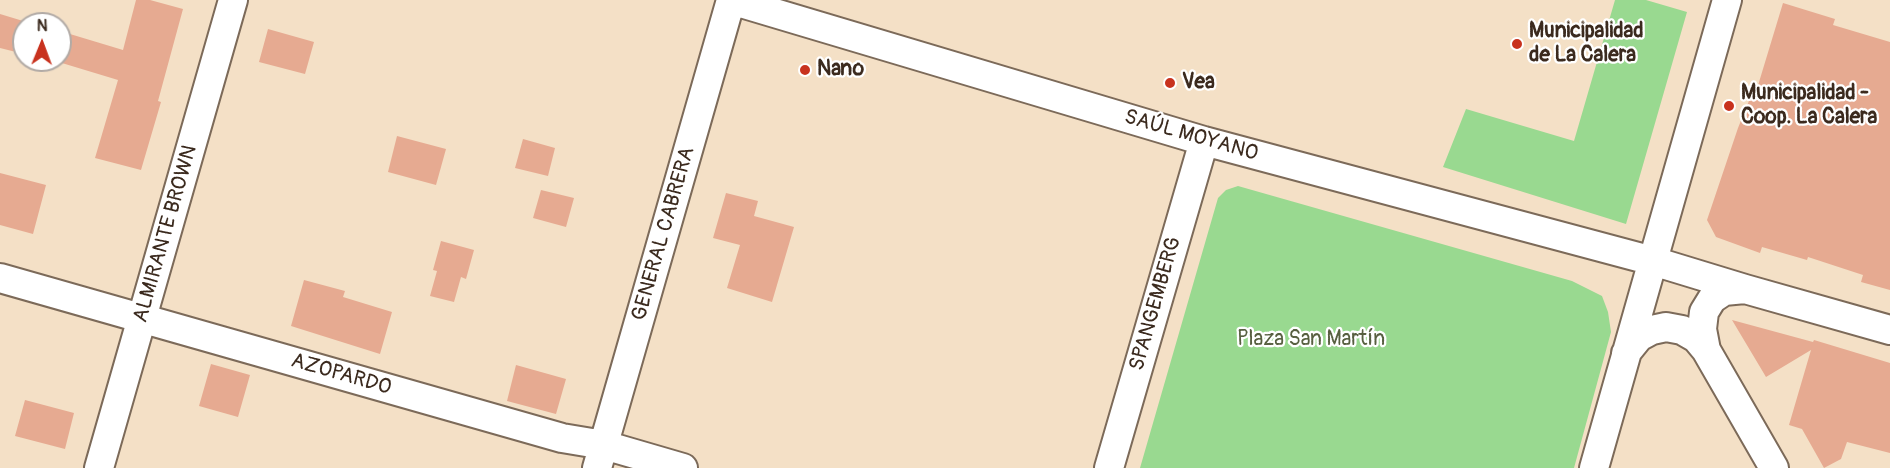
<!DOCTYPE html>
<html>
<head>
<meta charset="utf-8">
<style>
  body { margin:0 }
  #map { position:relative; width:1890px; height:468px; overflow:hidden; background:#f4e0c6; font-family:Pangolin,sans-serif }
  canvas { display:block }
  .north { position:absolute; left:12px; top:12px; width:60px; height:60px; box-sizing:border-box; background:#fff; border:2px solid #b1aaa5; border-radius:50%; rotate:1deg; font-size:16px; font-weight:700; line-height:24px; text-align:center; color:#3b2a1e }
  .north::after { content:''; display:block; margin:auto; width:21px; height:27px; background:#c8321e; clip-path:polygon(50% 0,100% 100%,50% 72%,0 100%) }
</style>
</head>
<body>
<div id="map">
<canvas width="1890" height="468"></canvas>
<div class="north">N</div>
</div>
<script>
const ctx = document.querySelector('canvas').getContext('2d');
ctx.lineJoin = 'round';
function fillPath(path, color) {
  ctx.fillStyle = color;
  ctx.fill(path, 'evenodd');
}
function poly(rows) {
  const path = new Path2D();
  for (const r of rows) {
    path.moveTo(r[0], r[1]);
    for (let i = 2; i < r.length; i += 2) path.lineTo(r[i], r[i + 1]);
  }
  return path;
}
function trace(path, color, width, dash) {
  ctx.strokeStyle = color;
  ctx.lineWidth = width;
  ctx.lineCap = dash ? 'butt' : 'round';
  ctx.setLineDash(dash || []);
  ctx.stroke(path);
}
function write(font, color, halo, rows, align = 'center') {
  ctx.font = font + ' Pangolin,sans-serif';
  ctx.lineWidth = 4.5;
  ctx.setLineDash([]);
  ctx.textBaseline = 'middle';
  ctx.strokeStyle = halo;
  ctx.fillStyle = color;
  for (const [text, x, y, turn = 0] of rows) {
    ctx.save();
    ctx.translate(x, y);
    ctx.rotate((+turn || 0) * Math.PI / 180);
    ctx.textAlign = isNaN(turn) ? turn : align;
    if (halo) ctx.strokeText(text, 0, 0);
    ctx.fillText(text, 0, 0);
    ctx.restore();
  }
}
fillPath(poly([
  [1615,0,1646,0,1687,12,1626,224,1443,167,1466,109,1574,141],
  [1238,186,1572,281,1602,296,1608,312,1611,332,1574,468,1140,468,1218,198,1226,190]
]), '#99d990');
fillPath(poly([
  [136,0,150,0,183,9,158,101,161,102,141,170,95,158,118,80,52,60,60,60,60,31,123,50],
  [1783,3,1835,19,1833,25,1890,42,1890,290,1861,282,1863,275,1808,257,1807,260,1762,247,1760,253,1716,237,1707,220,1738,128,1753,91,1756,92],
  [0,14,33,24,24,24,24,52,21,51,20,53,0,48],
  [268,29,314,42,305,74,259,62],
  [397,136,446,149,436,185,388,172],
  [523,139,555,148,548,176,515,168],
  [0,173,46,185,33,234,0,225],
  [541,190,574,198,566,227,533,218],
  [726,193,758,201,754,216,794,227,772,302,727,288,740,245,713,238],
  [441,241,474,250,466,279,461,277,454,302,430,296,437,271,433,270],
  [304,280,345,291,343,297,392,312,380,354,291,326],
  [1732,320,1813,342,1814,340,1890,363,1890,453,1847,442,1841,459,1824,468,1802,429,1789,425,1811,350,1766,377],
  [211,364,250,375,238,417,199,406],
  [516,365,566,379,556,414,507,401],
  [25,400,74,413,65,449,15,436]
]), '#e6aa91');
const minor = poly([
  [731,0,1204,141,1653,261,1745,289,1890,330],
  [0,278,562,438,604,445,683,468],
  [1706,350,1702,329,1704,312,1712,299,1724,291,1745,289],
  [1626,353,1639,337,1652,330,1666,327,1682,330,1696,338,1706,350,1774,468],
  [99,468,233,0],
  [597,468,731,0],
  [1109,468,1204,141],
  [1594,468,1727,0]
]);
trace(minor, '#7c6a59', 32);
trace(minor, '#fff', 28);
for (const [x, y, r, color] of [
  [1517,44,6,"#c8321e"],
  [805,70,6,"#c8321e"],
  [1170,83,6,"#c8321e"],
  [1729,106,6,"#c8321e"]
]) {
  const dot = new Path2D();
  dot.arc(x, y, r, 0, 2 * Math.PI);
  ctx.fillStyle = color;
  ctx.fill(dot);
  trace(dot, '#fff', 2);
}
write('bold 21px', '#3b2a1e', '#fff', [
  ["Municipalidad",1529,32],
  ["de La Calera",1529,56],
  ["Nano",817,70],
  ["Vea",1182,83],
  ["Municipalidad -",1741,94],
  ["Coop. La Calera",1741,118]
], 'left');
write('21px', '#3b2a1e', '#fff', [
  ["SAÚL MOYANO",1191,136,16],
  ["ALMIRANTE BROWN",166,234,-74],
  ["GENERAL CABRERA",664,234,-74],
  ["SPANGEMBERG",1156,304,-74],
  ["AZOPARDO",341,375,16]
]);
write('21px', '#575f40', '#fff', [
  ["Plaza San Martín",1311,340]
]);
</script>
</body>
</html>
